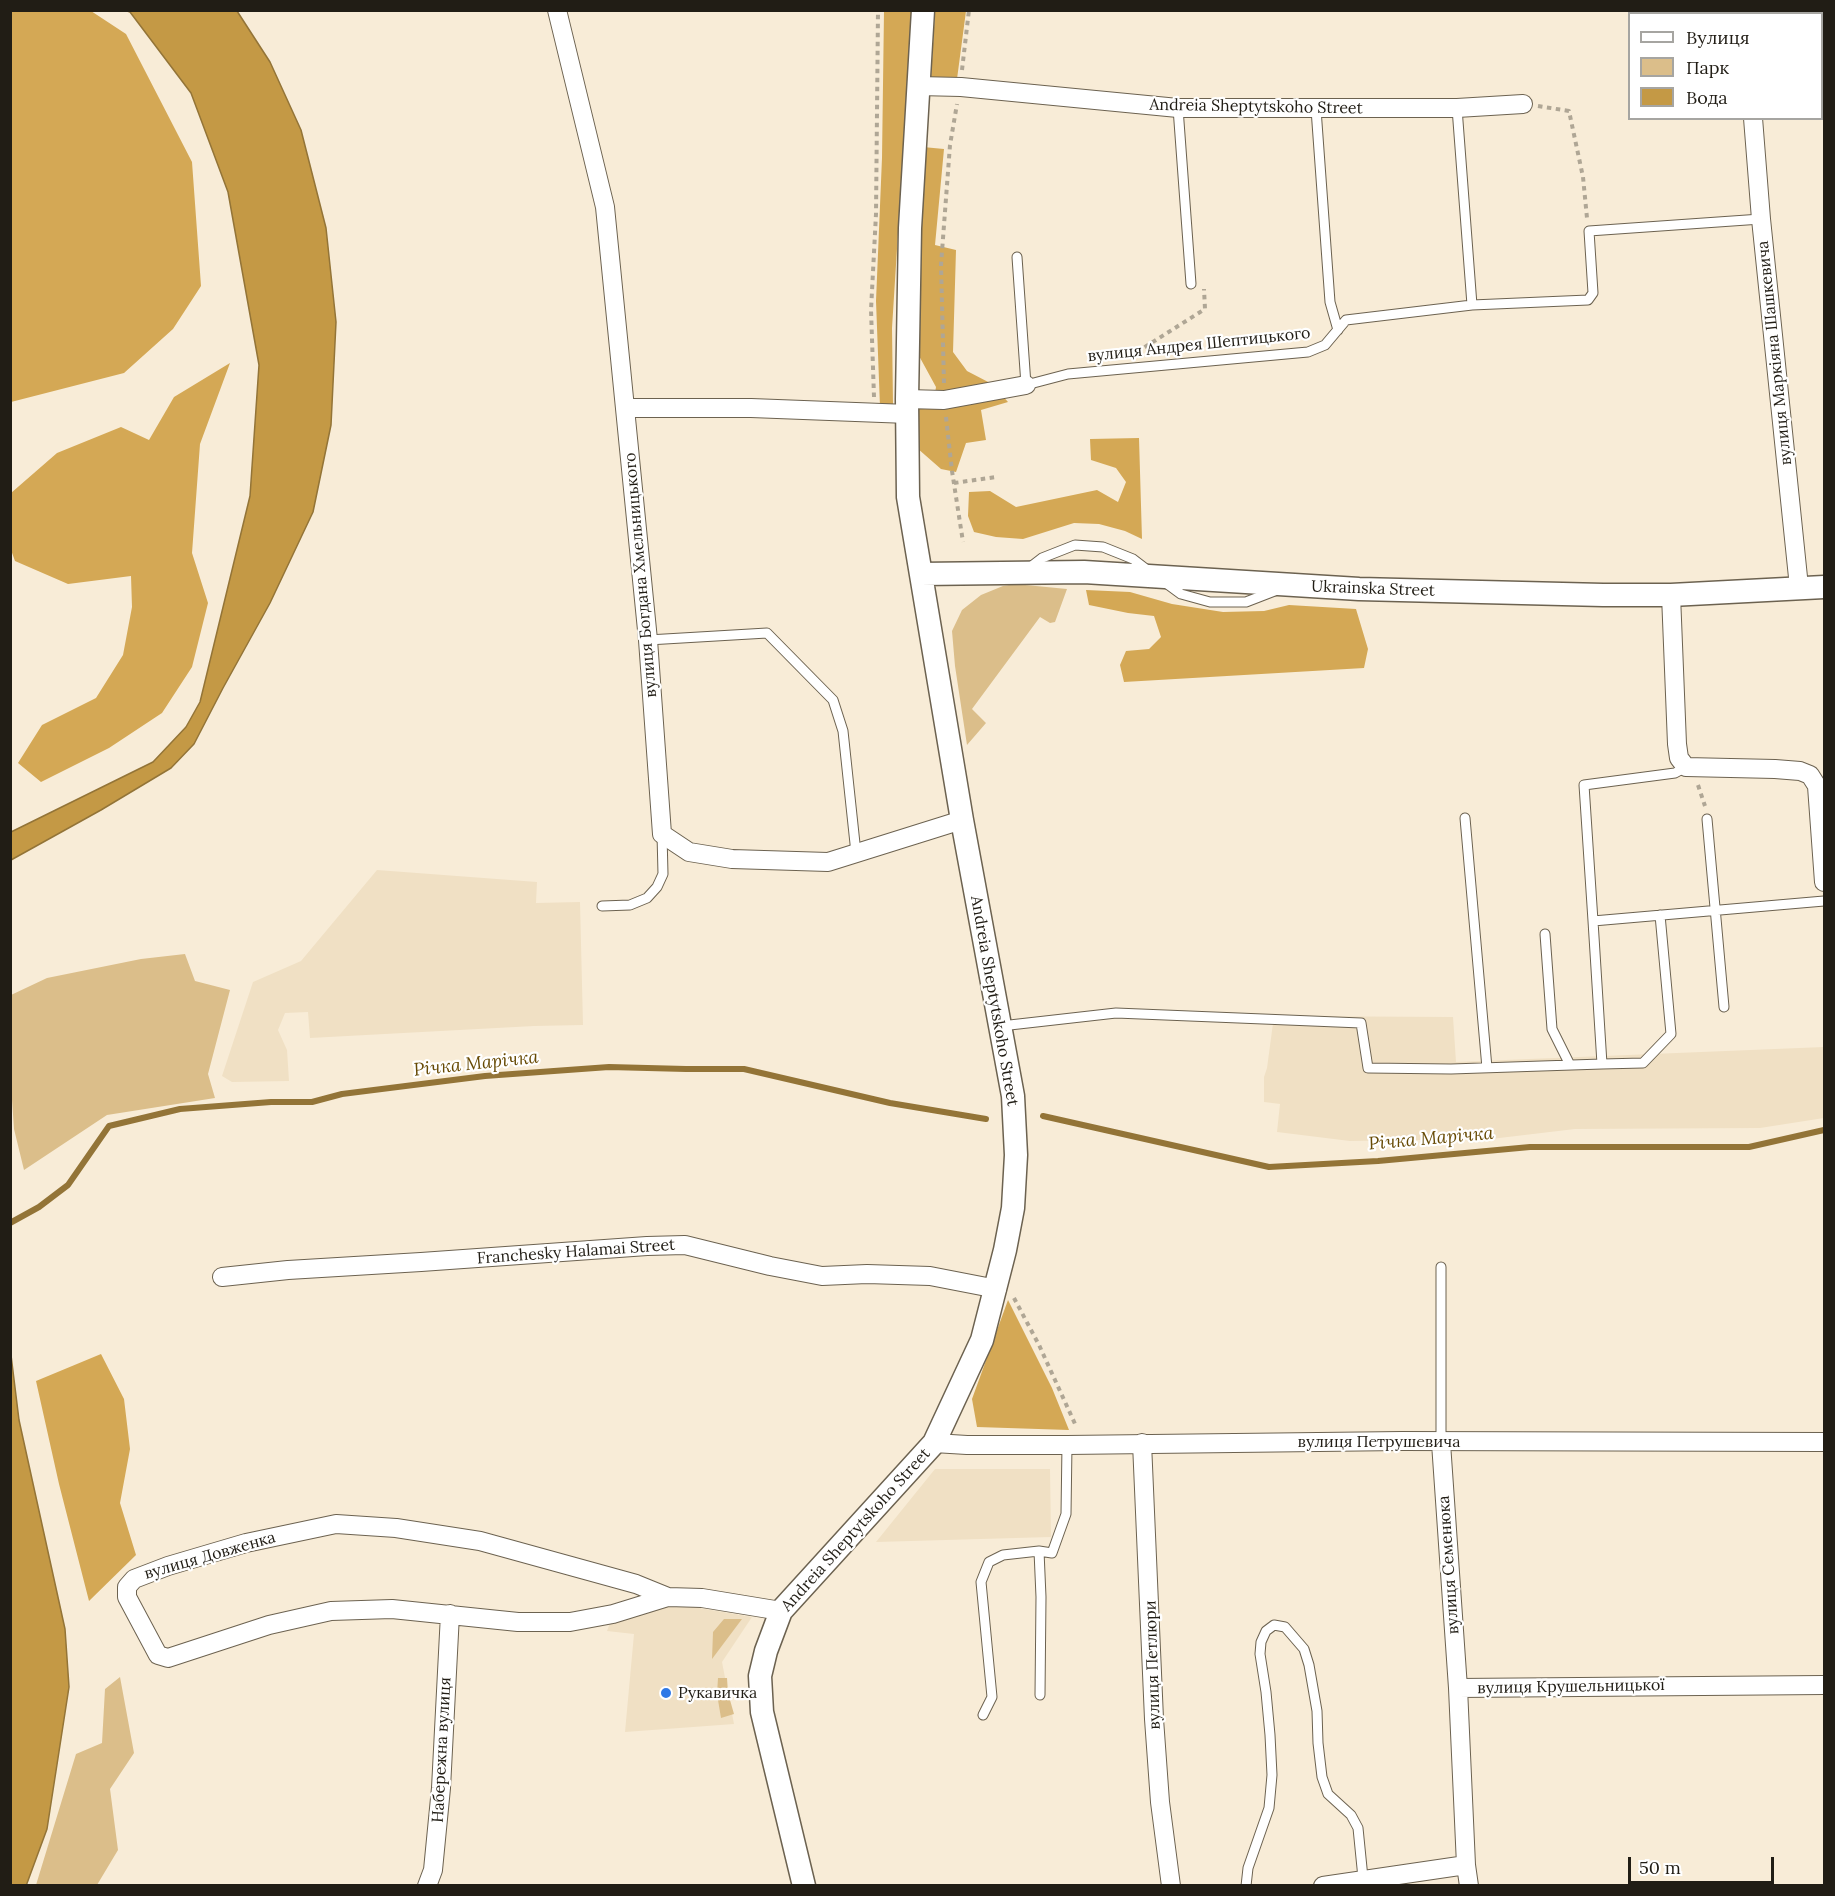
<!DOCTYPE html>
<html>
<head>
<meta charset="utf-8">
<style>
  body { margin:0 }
  #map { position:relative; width:1835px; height:1896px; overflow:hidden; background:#f8ecd7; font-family:Lora,serif }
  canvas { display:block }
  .frame { position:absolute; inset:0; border:12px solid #211d15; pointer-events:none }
  .legend { position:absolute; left:1628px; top:12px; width:195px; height:108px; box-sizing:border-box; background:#fff; border:2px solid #a6a5a1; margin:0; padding:8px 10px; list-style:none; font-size:18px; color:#211d15 }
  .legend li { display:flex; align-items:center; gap:12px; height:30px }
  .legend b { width:30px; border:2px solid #a6a5a1 }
  .scale { position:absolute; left:1628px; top:1857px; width:146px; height:27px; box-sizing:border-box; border:3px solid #211d15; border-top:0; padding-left:8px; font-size:18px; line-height:21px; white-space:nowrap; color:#211d15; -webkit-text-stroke:4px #fff; paint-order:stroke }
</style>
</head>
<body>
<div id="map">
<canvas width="1835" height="1896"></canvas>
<div class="frame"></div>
<ul class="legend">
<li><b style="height:8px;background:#fff"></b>Вулиця</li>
<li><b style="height:16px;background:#dbbe8a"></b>Парк</li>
<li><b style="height:16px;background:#c49945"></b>Вода</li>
</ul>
<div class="scale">50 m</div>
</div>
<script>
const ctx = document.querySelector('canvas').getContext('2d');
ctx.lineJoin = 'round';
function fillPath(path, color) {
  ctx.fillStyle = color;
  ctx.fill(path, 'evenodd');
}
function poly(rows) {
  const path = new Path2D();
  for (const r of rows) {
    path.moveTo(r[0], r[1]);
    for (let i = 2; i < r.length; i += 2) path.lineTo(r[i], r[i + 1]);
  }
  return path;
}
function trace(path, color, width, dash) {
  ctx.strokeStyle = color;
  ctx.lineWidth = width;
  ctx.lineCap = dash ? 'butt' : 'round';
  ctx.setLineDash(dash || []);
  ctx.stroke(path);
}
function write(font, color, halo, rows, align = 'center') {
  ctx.font = font + ' Lora,serif';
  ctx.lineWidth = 4.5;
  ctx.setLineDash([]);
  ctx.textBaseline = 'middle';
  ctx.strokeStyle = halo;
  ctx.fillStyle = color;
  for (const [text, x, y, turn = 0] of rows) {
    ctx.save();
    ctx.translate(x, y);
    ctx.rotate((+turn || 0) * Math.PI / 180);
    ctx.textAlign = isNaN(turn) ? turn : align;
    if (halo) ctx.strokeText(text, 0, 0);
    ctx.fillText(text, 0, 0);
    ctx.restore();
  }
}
fillPath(poly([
  [377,870,537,882,536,903,580,902,583,1025,534,1026,310,1038,308,1012,285,1013,278,1030,287,1050,289,1081,232,1082,222,1076,253,982,301,961],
  [1274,1016,1453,1017,1456,1062,1824,1047,1824,1118,1760,1128,1575,1129,1491,1139,1350,1141,1277,1132,1280,1104,1264,1102,1264,1077,1267,1068],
  [935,1469,1050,1469,1051,1537,876,1542],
  [675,1604,752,1617,722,1662,734,1724,625,1732,634,1634,607,1631,610,1623]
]), '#f0e0c4');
fillPath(poly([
  [1015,584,1067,589,1055,622,1050,623,1040,617,972,709,986,723,967,745,955,666,952,631,962,610,981,595,1003,586],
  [185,954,195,981,230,990,208,1074,215,1098,107,1115,24,1170,14,1129,11,1085,11,995,47,978,141,959],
  [724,1619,742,1619,712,1659,713,1632],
  [120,1677,134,1753,110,1789,118,1850,97,1885,36,1885,76,1754,102,1743,105,1689],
  [718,1678,727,1678,728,1693,734,1714,721,1718,717,1694]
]), '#dbbe8a');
fillPath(poly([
  [11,10,91,11,126,34,192,162,201,286,173,329,124,373,11,402],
  [884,11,912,11,892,328,893,405,880,407,876,301,882,158],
  [935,11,966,11,957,79,931,78],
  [923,147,944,149,935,245,956,250,953,352,967,371,992,384,1008,402,981,410,986,440,966,443,956,472,941,469,917,448,916,410,933,405,936,387,918,354],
  [230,363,200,444,192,553,208,603,192,667,162,713,109,748,41,782,18,763,42,725,96,698,123,655,132,607,131,576,68,584,15,561,11,550,11,493,57,453,121,427,149,440,174,397],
  [1139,438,1142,539,1125,531,1099,524,1074,523,1023,539,996,537,974,532,968,516,969,492,990,491,1016,507,1097,490,1118,502,1126,482,1116,468,1091,460,1090,439],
  [1086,590,1130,592,1172,604,1223,612,1264,611,1289,605,1356,609,1368,649,1364,668,1124,682,1120,665,1126,651,1149,649,1161,637,1154,616,1128,613,1089,605],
  [1008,1300,1052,1388,1069,1430,977,1427,972,1399],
  [101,1354,124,1399,130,1449,120,1503,136,1555,89,1601,59,1484,36,1381]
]), '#d4a855');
const water = poly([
  [127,11,237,11,270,62,301,130,326,228,336,322,331,425,313,512,270,603,223,688,194,744,171,768,101,810,11,860,11,832,153,762,186,727,200,702,250,496,259,365,228,192,191,93,130,12,127,11],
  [11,1355,19,1420,65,1629,69,1687,47,1829,26,1886,10,1885,11,1355]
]);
fillPath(water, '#c49945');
trace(water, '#937437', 1.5);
trace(poly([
  [1043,1116,1269,1167,1378,1161,1530,1147,1749,1147,1824,1130],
  [10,1223,39,1207,68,1185,109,1126,180,1109,271,1102,312,1102,342,1094,485,1076,609,1067,686,1069,744,1069,890,1103,986,1119]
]), '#937437', 6);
const service = poly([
  [1178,108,1191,284],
  [1457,108,1472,305],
  [1316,109,1330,302,1338,330],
  [1017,257,1026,385,1068,374,1308,352,1325,345,1346,320,1472,305,1588,300,1593,293,1589,231,1761,219],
  [1029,568,1042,558,1075,545,1103,547,1133,559,1150,572],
  [1166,583,1181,594,1210,602,1246,602,1277,590],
  [648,640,767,633,833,700,843,731,856,853],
  [1465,818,1487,1068],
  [1707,819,1724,1007],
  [602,906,630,905,647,898,657,887,663,874,662,834],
  [1593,921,1584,785,1675,773,1686,767],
  [1545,934,1552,1029,1570,1065],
  [1001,1026,1116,1013,1361,1023,1368,1068,1451,1069,1602,1064,1593,921,1824,901],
  [1602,1064,1643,1063,1671,1034,1660,915],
  [1441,1443,1441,1267],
  [1039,1551,1041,1597,1040,1695],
  [983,1715,992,1697,981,1582,989,1562,1003,1555,1039,1551,1052,1553,1066,1514,1067,1445],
  [1246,1886,1248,1868,1269,1808,1272,1775,1270,1735,1266,1692,1260,1654,1261,1642,1266,1631,1274,1625,1285,1627,1304,1649,1309,1665,1317,1711,1318,1743,1322,1777,1328,1794,1351,1815,1358,1828,1363,1878]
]);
const minor = poly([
  [557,10,605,207,648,640,662,834,689,852,732,859,828,862,962,820],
  [1741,10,1742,14],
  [918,86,961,87,1178,108,1457,108,1523,104],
  [1753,118,1761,219,1799,587],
  [907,399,944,400,1026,385],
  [626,408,751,408,908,414],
  [1671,595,1677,744,1679,758,1686,767,1775,769,1800,771,1810,775,1817,786,1824,882],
  [222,1277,288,1270,421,1262,647,1246,685,1245,770,1266,822,1276,867,1274,930,1276,997,1289],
  [934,1443,967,1445,1067,1445,1402,1441,1824,1442],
  [1142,1443,1154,1719,1160,1802,1171,1886],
  [1441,1443,1458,1688],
  [668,1597,613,1614,570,1622,518,1622,392,1609,331,1611,269,1625,168,1658,158,1655,127,1597,127,1587,134,1579,168,1566,246,1543,336,1524,396,1528,480,1541,636,1584,668,1597,702,1598,781,1611],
  [427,1886,433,1870,441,1788,450,1614],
  [1323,1886,1466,1865],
  [1469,1886,1466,1865,1458,1688,1824,1685]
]);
const tertiary = poly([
  [921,574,1084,572,1359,589,1603,595,1671,595,1824,587],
  [804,1886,762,1712,760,1676,766,1651,781,1611,934,1443,982,1340,1005,1250,1013,1208,1016,1155,1013,1096,962,820,908,497,907,399,910,228,923,10]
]);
trace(service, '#6c6250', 11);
trace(minor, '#6c6250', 20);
trace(tertiary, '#6c6250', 25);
trace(poly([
  [962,70,969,10],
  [1538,106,1569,111,1583,177,1587,218],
  [1822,109,1824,108],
  [1137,352,1205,309,1204,289],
  [944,383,941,265,950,145,957,104],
  [874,397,871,310,876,214,878,10],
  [946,417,952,471,963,542],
  [954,483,996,477],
  [1698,785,1705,806],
  [1014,1298,1039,1345,1076,1426]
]), '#afa695', 4, [4.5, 4.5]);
trace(service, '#fff', 9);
trace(minor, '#fff', 18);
trace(tertiary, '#fff', 22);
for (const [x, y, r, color] of [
  [666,1693,6,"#2f79e6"]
]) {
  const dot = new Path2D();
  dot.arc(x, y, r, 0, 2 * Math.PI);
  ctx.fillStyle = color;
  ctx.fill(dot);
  trace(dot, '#fff', 2);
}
write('16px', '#211d15', '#fff', [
  ["Andreia Sheptytskoho Street",1256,107,1],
  ["вулиця Андрея Шептицького",1199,345,-6],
  ["вулиця Маркіяна Шашкевича",1775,353,-96],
  ["вулиця Богдана Хмельницького",641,575,-95],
  ["Ukrainska Street",1373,589,2],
  ["Andreia Sheptytskoho Street",994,1001,80],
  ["Franchesky Halamai Street",576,1252,-4],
  ["вулиця Петрушевича",1379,1442],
  ["Andreia Sheptytskoho Street",856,1530,-48],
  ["вулиця Довженка",210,1556,-16],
  ["вулиця Семенюка",1449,1565,-94],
  ["вулиця Петлюри",1153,1665,-92],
  ["вулиця Крушельницької",1571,1687,-1],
  ["Набережна вулиця",442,1750,-87]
]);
write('16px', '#211d15', '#fff', [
  ["Рукавичка",678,1693]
], 'left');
write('italic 18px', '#664903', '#fff', [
  ["Річка Марічка",476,1064,-6],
  ["Річка Марічка",1431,1139,-5]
]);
</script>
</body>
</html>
